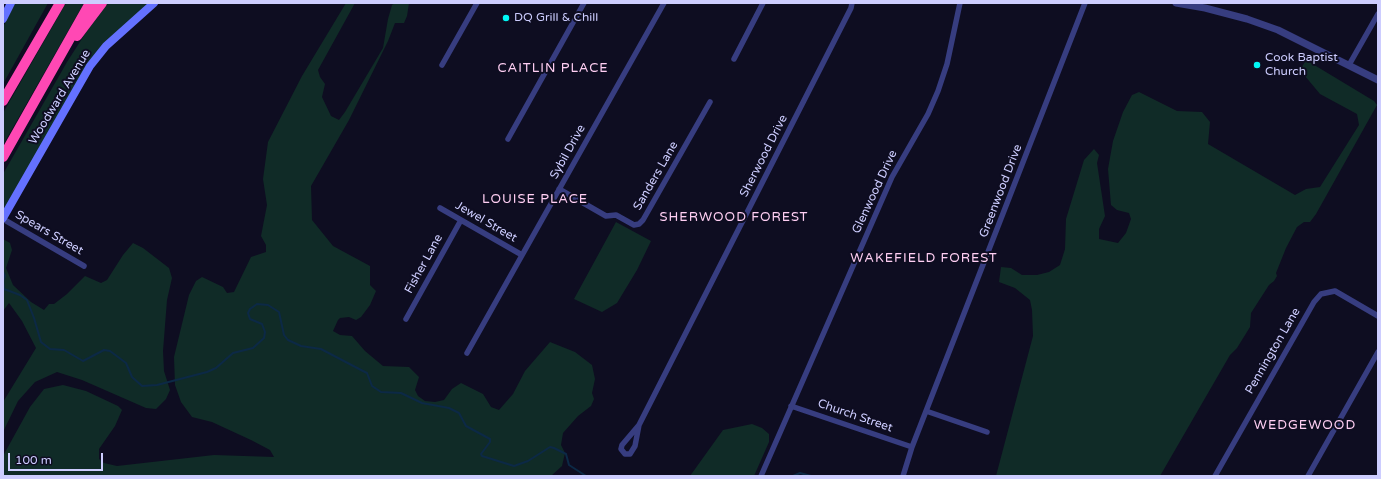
<!DOCTYPE html>
<html>
<head>
<meta charset="utf-8">
<style>
  body { margin:0 }
  #map { position:relative; width:1381px; height:479px; overflow:hidden; background:#0e0d21; font-family:"Varela Round",sans-serif }
  canvas { display:block }
  .frame { position:absolute; inset:0; border:4px solid #cdcdff; pointer-events:none }
  .scale { position:absolute; left:8px; top:453px; width:95px; height:18px; box-sizing:border-box; border:2px solid #cdcdff; border-top:0; padding-left:5px; font-size:12px; line-height:14px; white-space:nowrap; color:#cdcdff; -webkit-text-stroke:3px #0e0d21; paint-order:stroke }
</style>
</head>
<body>
<div id="map">
<canvas width="1381" height="479"></canvas>
<div class="frame"></div>
<div class="scale">100 m</div>
</div>
<script>
const ctx = document.querySelector('canvas').getContext('2d');
ctx.lineJoin = 'round';
function fillPath(path, color) {
  ctx.fillStyle = color;
  ctx.fill(path, 'evenodd');
}
function poly(rows) {
  const path = new Path2D();
  for (const r of rows) {
    path.moveTo(r[0], r[1]);
    for (let i = 2; i < r.length; i += 2) path.lineTo(r[i], r[i + 1]);
  }
  return path;
}
function trace(path, color, width, dash) {
  ctx.strokeStyle = color;
  ctx.lineWidth = width;
  ctx.lineCap = dash ? 'butt' : 'round';
  ctx.setLineDash(dash || []);
  ctx.stroke(path);
}
function write(font, color, halo, rows, align = 'center') {
  ctx.font = font + ' "Varela Round",sans-serif';
  ctx.lineWidth = 4;
  ctx.setLineDash([]);
  ctx.textBaseline = 'middle';
  ctx.strokeStyle = halo;
  ctx.fillStyle = color;
  for (const [text, x, y, turn = 0] of rows) {
    ctx.save();
    ctx.translate(x, y);
    ctx.rotate((+turn || 0) * Math.PI / 180);
    ctx.textAlign = isNaN(turn) ? turn : align;
    if (halo) ctx.strokeText(text, 0, 0);
    ctx.fillText(text, 0, 0);
    ctx.restore();
  }
}
fillPath(poly([
  [15,3,48,3,3,84,3,27],
  [66,3,84,3,3,145,3,113],
  [108,3,150,3,105,43,3,211,3,174,67,62,85,34],
  [346,3,355,3,318,70,320,77,325,84,322,97,331,116,339,120,345,112,383,48,388,19,392,5,395,3,409,3,407,16,404,23,395,23,388,41,349,120,311,186,312,220,333,246,370,266,370,285,376,291,370,305,361,317,356,320,349,317,340,318,338,320,333,331,340,335,352,336,365,351,383,366,409,367,419,377,415,390,418,396,425,401,435,402,444,400,452,389,461,383,483,394,491,407,499,410,513,394,525,371,550,342,575,352,592,365,595,379,592,393,594,399,591,406,578,416,563,433,561,445,565,453,562,466,551,476,3,476,3,456,30,407,44,389,63,385,86,391,118,406,122,410,115,426,99,449,99,459,104,463,117,466,214,455,274,457,270,450,251,440,212,422,192,417,181,402,175,385,174,357,189,295,196,281,202,277,223,287,227,293,234,292,251,257,266,252,266,245,261,236,267,205,263,179,268,142,302,76],
  [1306,60,1374,101,1377,105,1316,214,1310,222,1304,222,1297,227,1286,248,1276,273,1277,276,1274,281,1269,285,1251,313,1250,327,1237,348,1230,355,1160,476,996,476,1033,336,1032,310,1030,300,1015,288,999,282,1001,267,1011,268,1022,275,1037,275,1049,272,1060,265,1065,249,1066,219,1084,160,1094,149,1099,155,1097,163,1105,216,1099,229,1099,239,1118,243,1126,233,1131,219,1129,213,1117,210,1111,205,1108,169,1113,141,1123,112,1132,95,1139,92,1177,111,1202,112,1210,122,1208,144,1295,195,1306,189,1320,187,1359,125,1357,114,1320,94,1300,70],
  [616,222,651,241,637,270,617,303,602,312,574,299],
  [3,239,10,243,12,250,6,268,13,285,31,302,44,310,49,304,54,304,67,294,85,276,101,283,107,280,123,255,133,243,143,248,169,268,172,278,167,300,163,351,164,371,170,390,166,399,156,409,146,408,82,380,57,372,35,382,18,401,3,432,3,402,36,348,22,321,9,303,3,311],
  [752,424,762,428,769,434,769,442,754,476,690,476,723,430]
]), '#102b27');
trace(poly([
  [3,272,5,276,3,281,4,289,20,295,27,300,34,318,41,342,50,349,64,350,83,361,104,350,110,351,126,363,132,377,142,386,157,385,207,372,216,368,233,353,253,348,264,338,265,332,262,324,250,319,248,313,250,309,257,304,268,305,279,312,284,335,288,340,301,346,321,349,361,370,367,373,372,386,381,392,401,393,422,403,449,408,459,413,466,426,490,439,490,442,481,454,482,456,514,466,528,461,550,447,554,448,566,454,569,465,586,476],
  [793,476,800,473,811,476]
]), '#0c2946', 2);
trace(poly([
  [734,59,763,3],
  [442,65,477,3],
  [1349,65,1378,14],
  [508,139,584,3],
  [559,189,606,216,616,215,634,225,639,224,643,220,710,102],
  [440,208,522,255],
  [3,219,84,266],
  [406,319,461,220],
  [467,353,664,3],
  [791,406,912,447],
  [926,411,987,432],
  [639,425,635,446,630,454,625,454,621,449,622,445,639,425,851,8,852,3],
  [761,476,892,177,928,114,938,91,947,64,960,3],
  [903,476,912,447,1085,3],
  [1215,476,1314,302,1321,294,1335,291,1378,316],
  [1308,476,1378,352]
]), '#373d80', 5.5);
trace(poly([
  [1176,3,1205,8,1247,19,1278,30,1378,80]
]), '#373d80', 7);
trace(poly([
  [3,19,11,3],
  [3,218,90,66,106,46,154,3]
]), '#6471ff', 8);
trace(poly([
  [77,36,102,3],
  [3,101,60,3],
  [3,157,90,3]
]), '#ff48b4', 10);
for (const [x, y, r, color] of [
  [506,18,4,"#00f8f5"],
  [1257,65,4,"#00f8f5"]
]) {
  const dot = new Path2D();
  dot.arc(x, y, r, 0, 2 * Math.PI);
  ctx.fillStyle = color;
  ctx.fill(dot);
  trace(dot, '#0e0d21', 1.5);
}
write('12px', '#cdcdff', '#0e0d21', [
  ["DQ Grill & Chill",514,18],
  ["Cook Baptist",1265,58],
  ["Church",1265,72]
], 'left');
write('12px', '#cdcdff', '#0e0d21', [
  ["Woodward Avenue",60,97,-59],
  ["Sybil Drive",568,152,-61],
  ["Sherwood Drive",764,156,-63],
  ["Sanders Lane",656,176,-60],
  ["Greenwood Drive",1001,191,-69],
  ["Glenwood Drive",875,192,-65],
  ["Jewel Street",486,222,30],
  ["Spears Street",49,233,30],
  ["Fisher Lane",424,264,-61],
  ["Pennington Lane",1273,351,-60],
  ["Church Street",855,416,19]
]);
ctx.letterSpacing = '1px';
write('13px', '#ffcff3', '#0e0d21', [
  ["CAITLIN PLACE",553,69],
  ["LOUISE PLACE",535,200],
  ["SHERWOOD FOREST",734,218],
  ["WAKEFIELD FOREST",924,259],
  ["WEDGEWOOD",1305,426]
]);
ctx.letterSpacing = '0px';
</script>
</body>
</html>
